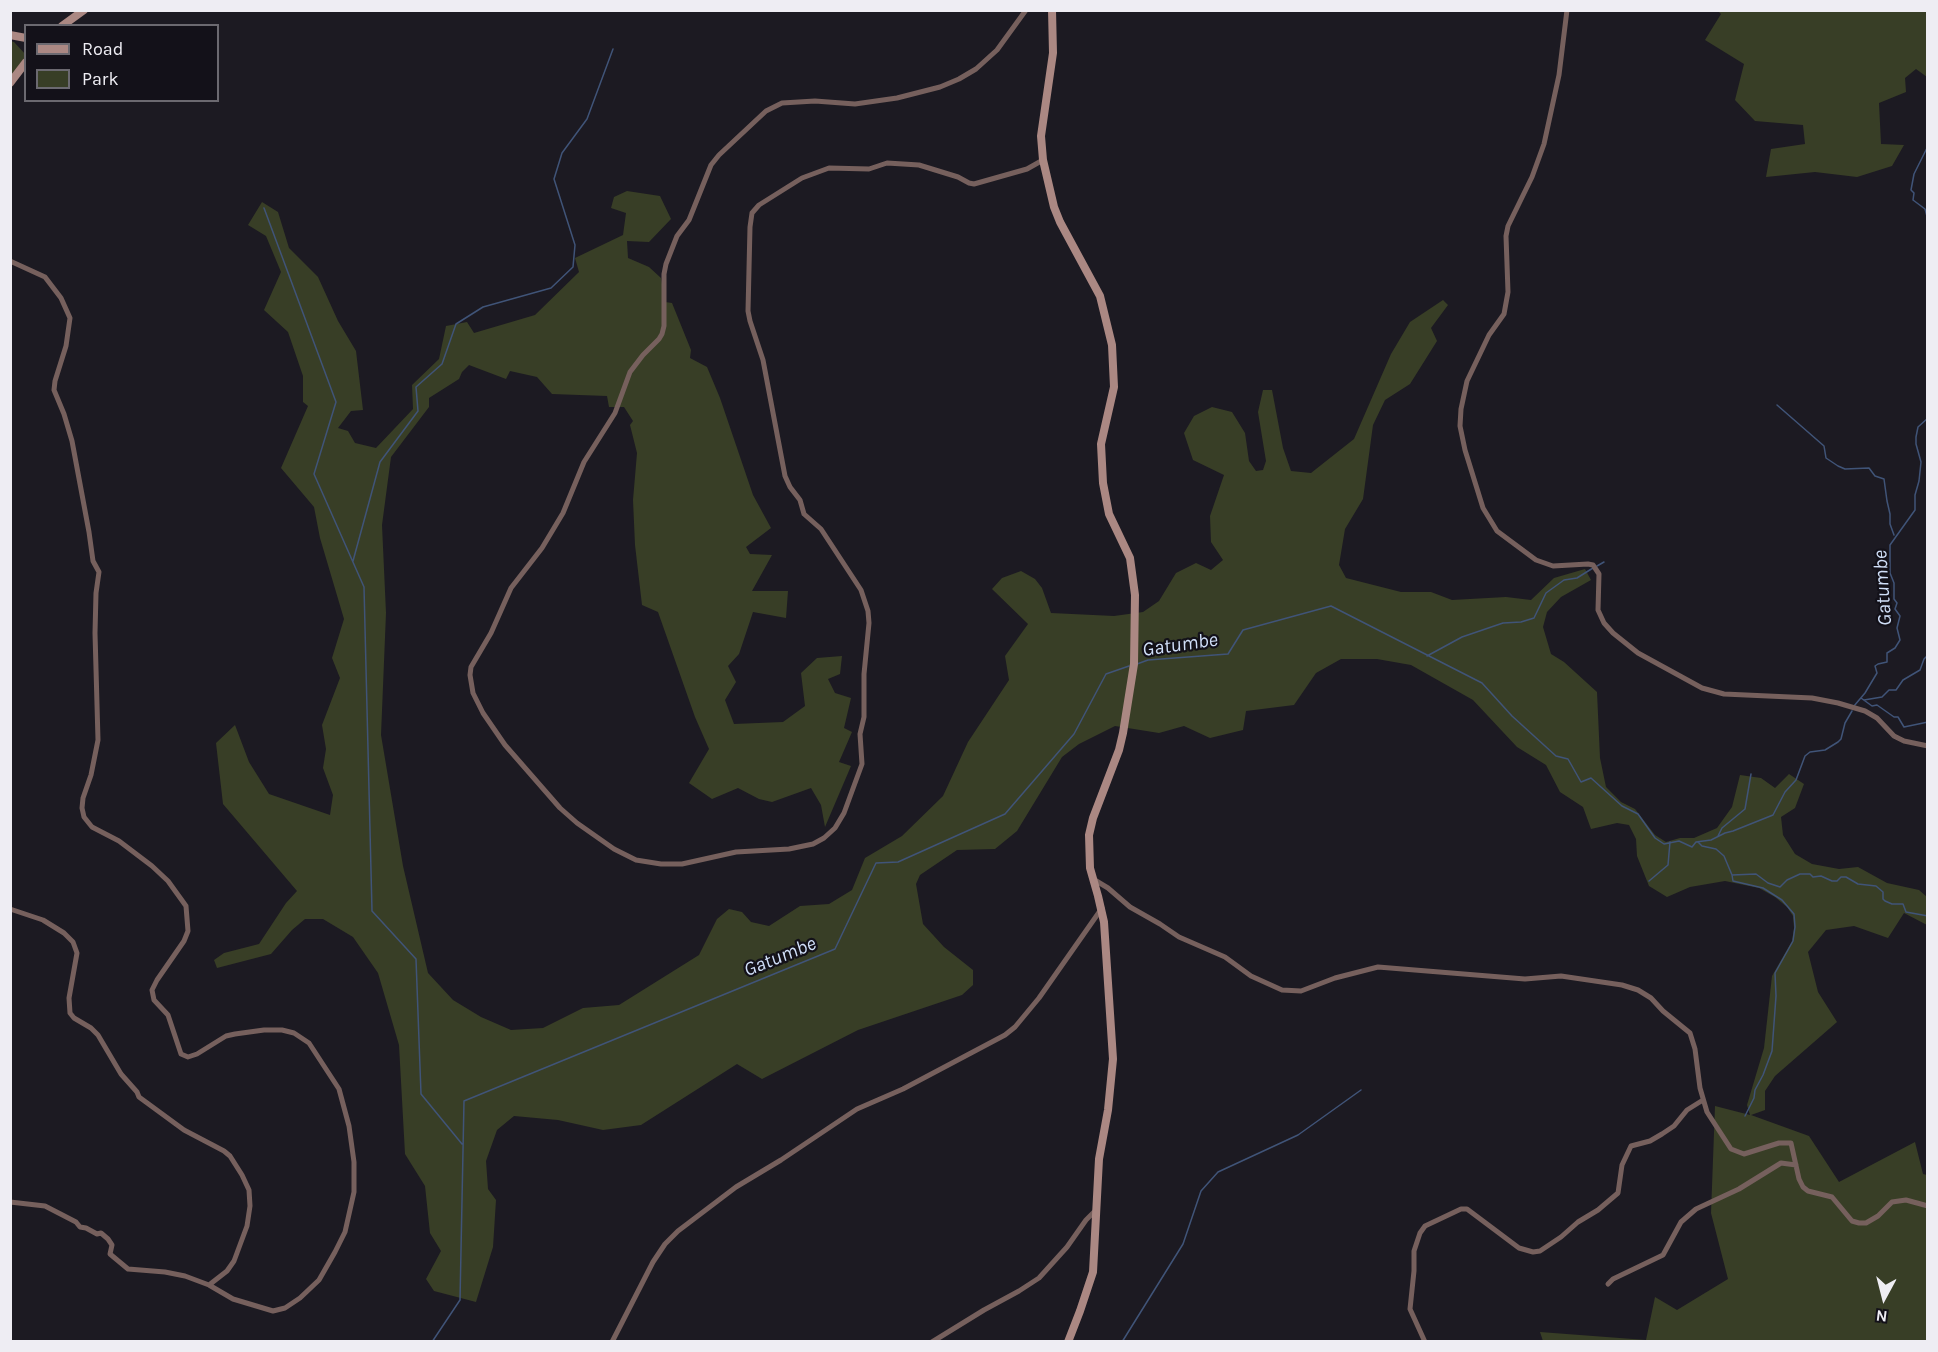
<!DOCTYPE html>
<html>
<head>
<meta charset="utf-8">
<style>
  body { margin:0 }
  #map { position:relative; width:1938px; height:1352px; overflow:hidden; background:#1c1a22; font-family:Karla,sans-serif }
  canvas { display:block }
  .frame { position:absolute; inset:0; border:12px solid #eeedf3; pointer-events:none }
  .legend { position:absolute; left:24px; top:24px; width:195px; height:78px; box-sizing:border-box; background:#131119; border:2px solid #6b6970; margin:0; padding:8px 10px; list-style:none; font-size:18px; color:#eeedf3 }
  .legend li { display:flex; align-items:center; gap:12px; height:30px }
  .legend b { width:30px; border:2px solid #6b6970 }
  .north { position:absolute; left:1854px; top:1268px; width:60px; height:60px; -webkit-text-stroke:4px #131119; paint-order:stroke; rotate:187deg; font-size:16px; font-weight:700; line-height:24px; text-align:center; color:#eeedf3 }
  .north::after { content:''; display:block; margin:auto; width:21px; height:27px; background:#eeedf3; clip-path:polygon(50% 0,100% 100%,50% 72%,0 100%) }
</style>
</head>
<body>
<div id="map">
<canvas width="1938" height="1352"></canvas>
<div class="frame"></div>
<ul class="legend">
<li><b style="height:8px;background:#ab8883"></b>Road</li>
<li><b style="height:16px;background:#383e26"></b>Park</li>
</ul>
<div class="north">N</div>
</div>
<script>
const ctx = document.querySelector('canvas').getContext('2d');
ctx.lineJoin = 'round';
function fillPath(path, color) {
  ctx.fillStyle = color;
  ctx.fill(path, 'evenodd');
}
function poly(rows) {
  const path = new Path2D();
  for (const r of rows) {
    path.moveTo(r[0], r[1]);
    for (let i = 2; i < r.length; i += 2) path.lineTo(r[i], r[i + 1]);
  }
  return path;
}
function trace(path, color, width, dash) {
  ctx.strokeStyle = color;
  ctx.lineWidth = width;
  ctx.lineCap = dash ? 'butt' : 'round';
  ctx.setLineDash(dash || []);
  ctx.stroke(path);
}
function write(font, color, halo, rows, align = 'center') {
  ctx.font = font + ' Karla,sans-serif';
  ctx.lineWidth = 4.5;
  ctx.setLineDash([]);
  ctx.textBaseline = 'middle';
  ctx.strokeStyle = halo;
  ctx.fillStyle = color;
  for (const [text, x, y, turn = 0] of rows) {
    ctx.save();
    ctx.translate(x, y);
    ctx.rotate((+turn || 0) * Math.PI / 180);
    ctx.textAlign = isNaN(turn) ? turn : align;
    if (halo) ctx.strokeText(text, 0, 0);
    ctx.fillText(text, 0, 0);
    ctx.restore();
  }
}
fillPath(poly([
  [1810,11,1812,12,1813,10,1927,11,1927,77,1916,69,1905,78,1906,92,1879,103,1881,144,1904,145,1892,166,1857,177,1815,172,1766,177,1771,149,1805,144,1803,125,1755,121,1735,100,1744,64,1705,40,1721,14,1718,11],
  [11,41,14,42,26,55,11,78],
  [627,191,660,196,671,219,649,242,627,241,628,258,649,267,661,278,665,302,672,303,691,350,690,358,707,367,720,398,753,495,771,528,746,547,750,554,772,555,752,591,788,591,786,618,753,612,739,654,728,666,736,682,725,700,734,724,783,722,805,706,801,673,817,658,842,656,840,674,828,679,835,693,851,698,844,728,852,732,839,762,851,766,825,827,821,805,811,788,772,802,759,799,738,788,712,799,689,783,709,749,695,717,658,612,642,605,635,545,633,500,637,453,630,425,633,421,624,407,609,407,607,396,552,394,537,377,510,371,506,379,469,365,462,372,459,379,429,398,429,407,391,457,382,525,386,613,381,735,403,866,428,973,453,1000,481,1017,511,1030,543,1028,583,1008,619,1005,699,955,717,919,729,909,742,912,751,922,769,926,800,906,829,904,852,890,865,858,902,836,943,796,968,742,1009,680,1005,656,1028,624,992,589,1002,578,1021,571,1035,579,1042,588,1051,613,1114,616,1143,612,1159,601,1176,573,1196,563,1211,570,1223,560,1211,542,1210,516,1224,475,1193,460,1184,433,1194,416,1212,407,1232,412,1245,433,1249,461,1256,471,1263,470,1266,461,1258,412,1263,390,1272,390,1283,448,1291,471,1311,473,1354,439,1391,354,1410,322,1443,300,1448,305,1431,328,1437,341,1410,384,1385,400,1373,425,1363,499,1345,529,1339,565,1346,578,1401,592,1431,592,1452,600,1506,597,1531,600,1554,578,1585,569,1591,580,1561,597,1547,612,1543,627,1551,654,1564,662,1597,692,1600,758,1606,787,1621,802,1635,809,1655,835,1666,842,1680,838,1694,838,1717,828,1732,807,1740,775,1761,778,1775,788,1789,774,1804,784,1795,808,1781,817,1783,835,1795,854,1812,864,1839,869,1858,867,1887,883,1919,890,1927,897,1927,925,1904,913,1888,938,1854,926,1826,930,1808,952,1818,992,1837,1022,1775,1076,1765,1091,1765,1110,1751,1115,1809,1136,1839,1182,1915,1142,1923,1174,1927,1175,1927,1341,1543,1341,1540,1332,1646,1340,1655,1297,1677,1310,1728,1279,1711,1213,1715,1106,1750,1115,1747,1105,1764,1048,1772,976,1792,941,1794,928,1793,916,1787,907,1775,897,1759,888,1725,881,1690,887,1667,897,1649,886,1637,856,1636,839,1629,825,1617,823,1591,829,1583,807,1560,792,1546,765,1517,747,1473,700,1411,665,1377,659,1341,659,1316,673,1294,705,1246,711,1243,730,1210,738,1184,726,1159,733,1115,726,1079,744,1062,757,1017,831,995,849,957,850,920,875,916,884,923,924,944,947,973,970,973,985,962,995,858,1030,762,1079,737,1064,641,1125,603,1130,558,1120,514,1116,497,1130,486,1161,488,1189,496,1200,493,1247,476,1302,434,1291,426,1279,441,1251,430,1233,425,1186,405,1154,399,1045,378,973,353,937,323,919,305,919,292,930,271,954,217,968,214,960,224,953,259,944,286,903,297,891,223,804,216,743,235,725,249,762,269,794,330,815,333,795,323,768,326,749,322,725,340,678,332,658,344,619,320,538,314,507,281,468,308,406,303,402,303,376,288,332,264,310,281,272,266,236,248,225,262,202,278,212,289,248,318,277,338,321,356,351,363,410,351,411,338,428,348,431,355,443,376,448,413,409,412,385,439,359,446,326,467,322,474,333,535,315,579,272,575,258,623,235,626,213,611,208,614,197]
]), '#383e26');
trace(poly([
  [1928,146,1914,174,1911,190,1914,193,1913,200,1925,209,1928,220],
  [264,208,336,402,314,474,364,587,372,911,416,959,421,1094,462,1144],
  [1777,405,1824,446,1826,458,1838,466,1845,469,1869,468,1875,476,1884,479,1887,501,1890,514,1890,524,1894,535],
  [353,561,380,462,418,411,416,387,442,364,456,324,483,307,551,288,573,267,575,245,554,179,562,153,587,119,613,49],
  [1597,566,1604,562],
  [1427,656,1462,637,1503,623,1521,622,1534,618,1546,593,1564,580,1577,578,1593,568],
  [1137,664,1148,660,1228,654,1243,630,1331,606,1482,683,1512,716,1556,756,1568,759,1581,782,1591,778,1622,806,1638,814,1655,838,1664,844,1679,841,1692,847,1696,842,1711,840,1725,833,1733,831,1773,815,1785,792,1796,780,1805,756,1810,752,1825,750,1838,742,1841,739,1845,723,1852,711],
  [1861,698,1872,706,1877,705,1894,717,1898,717,1904,727,1928,722],
  [1864,700,1882,697,1889,690,1896,690,1903,680,1920,670,1924,659,1928,655],
  [1854,706,1865,693,1877,673,1875,666,1878,664,1887,662,1887,653,1895,648,1900,640,1897,628,1900,616,1895,609,1897,603,1894,599,1894,583,1890,573,1890,545,1915,510,1915,495,1919,481,1921,462,1916,444,1916,437,1918,427,1928,418],
  [1718,836,1722,828,1745,809,1751,774],
  [1698,842,1702,846,1716,849,1724,856,1732,875,1756,874,1768,883,1780,887,1787,880,1800,874,1810,874,1813,877,1821,876,1832,881,1837,881,1841,877,1846,877,1858,884,1876,886,1883,892,1883,899,1885,901,1892,904,1903,904,1906,912,1928,916],
  [1732,875,1733,881,1763,888,1782,900,1794,914,1795,927,1793,941,1775,973,1776,996,1772,1051,1763,1075,1755,1090,1754,1098,1745,1116],
  [1649,881,1668,865,1670,842],
  [432,1342,460,1300,464,1101,835,949,876,863,898,862,1005,814,1074,734,1106,674,1129,666],
  [1122,1342,1183,1244,1201,1191,1218,1172,1298,1135,1361,1090]
]), '#405478', 1.5);
trace(poly([
  [1026,10,997,50,976,69,959,79,940,87,897,98,855,104,815,101,782,103,766,111,719,155,711,165,689,220,677,236,666,264,664,274,664,326,662,334,659,339,643,355,630,372,615,413,584,462,563,513,542,548,511,588,491,633,471,667,470,675,473,693,483,713,505,745,560,808,577,823,614,849,636,860,661,864,682,864,736,852,789,849,813,844,824,838,835,828,844,813,862,764,860,734,864,717,864,674,869,623,868,611,861,590,821,529,804,514,800,500,790,487,785,476,763,360,750,321,748,311,750,227,752,213,759,205,802,178,829,168,869,169,887,163,919,165,958,177,969,183,974,184,1027,169,1043,160],
  [1567,10,1559,75,1544,144,1532,177,1508,226,1506,236,1508,292,1504,314,1489,335,1467,381,1461,409,1460,426,1465,450,1483,508,1497,531,1536,560,1553,566,1588,564,1593,565,1599,574,1598,610,1604,623,1613,633,1638,653,1702,688,1724,694,1812,698,1838,703,1865,711,1877,718,1894,736,1904,741,1928,746],
  [10,261,45,277,61,298,70,318,66,346,55,381,54,390,64,414,72,441,89,532,93,561,99,572,96,593,95,633,98,740,91,775,83,798,82,808,84,817,92,827,119,841,152,866,168,881,186,906,188,931,184,941,157,980,152,990,154,1000,168,1015,181,1054,188,1057,197,1054,226,1036,235,1034,264,1030,282,1030,294,1033,309,1043,339,1089,349,1126,354,1162,354,1192,345,1232,335,1252,319,1280,300,1298,285,1308,273,1311,233,1299,209,1285,185,1276,165,1272,128,1269,110,1254,112,1245,108,1239,101,1233,97,1234,86,1228,80,1227,76,1222,45,1206,10,1202],
  [1093,879,1108,888,1130,907,1160,924,1179,937,1225,957,1251,976,1282,990,1301,991,1335,978,1378,967,1525,979,1561,976,1622,985,1638,990,1651,998,1663,1011,1690,1033,1695,1049,1700,1088,1707,1112,1731,1149,1744,1154,1779,1143,1791,1143,1799,1179,1803,1187,1808,1191,1832,1197,1852,1221,1859,1223,1866,1223,1878,1216,1892,1202,1906,1200,1928,1206],
  [10,909,43,920,64,933,73,942,77,953,69,998,70,1013,74,1018,91,1028,98,1035,121,1074,137,1092,139,1097,184,1130,224,1151,230,1156,242,1175,249,1190,250,1206,247,1226,234,1261,227,1271,209,1285],
  [1608,1284,1613,1279,1663,1255,1681,1222,1696,1209,1739,1189,1781,1163,1796,1165],
  [612,1342,653,1262,665,1244,678,1231,736,1187,781,1160,857,1109,903,1089,1005,1035,1015,1027,1039,998,1102,908],
  [932,1342,984,1310,1019,1291,1039,1278,1067,1247,1086,1220,1095,1211],
  [1425,1342,1410,1309,1414,1271,1414,1251,1420,1233,1425,1226,1461,1209,1467,1209,1519,1248,1533,1252,1540,1251,1561,1237,1578,1222,1598,1210,1618,1193,1622,1165,1631,1146,1650,1141,1662,1134,1674,1126,1687,1110,1703,1100]
]), '#76605d', 5);
trace(poly([
  [1052,10,1053,53,1041,136,1043,160,1054,207,1060,222,1100,296,1112,345,1114,387,1101,444,1103,483,1109,514,1130,558,1135,595,1134,664,1123,733,1119,750,1093,818,1089,835,1090,868,1098,896,1104,922,1113,1059,1108,1110,1099,1159,1093,1272,1080,1311,1068,1342],
  [62,26,84,10],
  [10,35,26,38],
  [10,83,26,62]
]), '#ab8883', 8);
write('italic 20px', '#d0dff8', '#131119', [
  ["Gatumbe",1883,588,-94],
  ["Gatumbe",1180,645,-8],
  ["Gatumbe",780,957,-22]
]);
</script>
</body>
</html>
